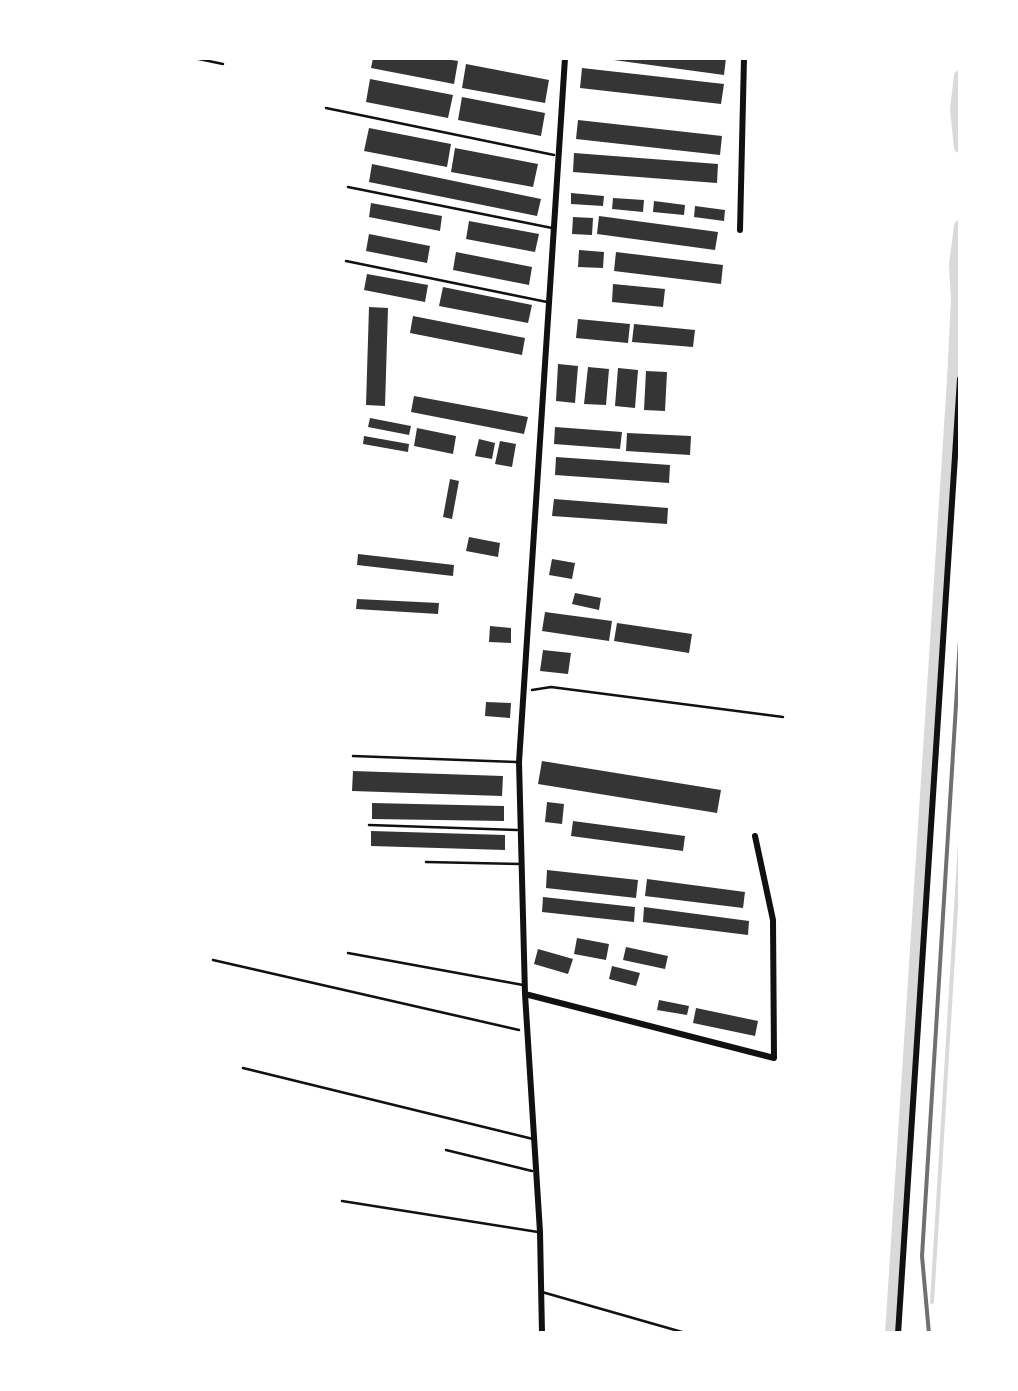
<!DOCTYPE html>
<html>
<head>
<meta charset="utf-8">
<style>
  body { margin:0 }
  #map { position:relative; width:1018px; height:1391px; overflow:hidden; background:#fff; font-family:Lora,serif }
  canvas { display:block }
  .frame { position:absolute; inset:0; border:60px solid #fff; pointer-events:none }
</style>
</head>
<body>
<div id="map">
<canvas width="1018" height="1391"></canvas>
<div class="frame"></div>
</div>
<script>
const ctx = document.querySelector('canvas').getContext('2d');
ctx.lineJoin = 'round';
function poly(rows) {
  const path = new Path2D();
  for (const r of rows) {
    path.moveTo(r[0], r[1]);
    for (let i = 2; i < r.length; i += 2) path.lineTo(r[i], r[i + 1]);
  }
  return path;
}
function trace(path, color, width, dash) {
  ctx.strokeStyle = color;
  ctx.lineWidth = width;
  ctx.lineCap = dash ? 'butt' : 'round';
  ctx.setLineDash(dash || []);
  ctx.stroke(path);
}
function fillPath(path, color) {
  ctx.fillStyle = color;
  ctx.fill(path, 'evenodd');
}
trace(poly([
  [932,1302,960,842]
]), '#d9d9d9', 4);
trace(poly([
  [960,76,956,109,960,147],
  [891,1334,953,380,957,299,955,265,960,226]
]), '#d9d9d9', 12);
fillPath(poly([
  [373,58,439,58,458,61,454,84,371,68],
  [599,58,726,58,724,75],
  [466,64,549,80,545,103,462,88],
  [582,68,724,84,721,104,580,88],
  [370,79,453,95,448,118,366,102],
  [462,97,545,113,541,136,458,120],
  [578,120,722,136,720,155,576,139],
  [369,128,451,144,447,167,364,151],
  [455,148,538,164,533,187,451,172],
  [574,153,718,164,717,183,573,172],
  [372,164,541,199,537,216,369,182],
  [571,193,604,196,603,206,571,204],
  [613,198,644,200,643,212,612,209],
  [654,201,685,205,684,215,653,212],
  [371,203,442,216,440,231,369,217],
  [695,206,725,210,724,221,694,217],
  [599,216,718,232,715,250,597,234],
  [573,217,593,218,592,235,572,234],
  [469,221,539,234,535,252,466,239],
  [369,234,430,246,427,263,366,251],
  [579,250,604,252,603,268,578,267],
  [456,252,532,267,529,285,453,270],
  [616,252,723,265,721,284,614,271],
  [367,274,428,285,425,302,364,290],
  [613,284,665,289,663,307,612,302],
  [443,287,532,305,528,323,439,306],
  [369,307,388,308,385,406,366,405],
  [413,316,525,338,522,355,410,333],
  [578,319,630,324,628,343,576,338],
  [634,324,695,330,693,347,632,342],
  [558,364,578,366,575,403,556,401],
  [588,367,609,369,606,405,584,404],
  [618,368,638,370,635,408,615,406],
  [646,371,667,372,665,411,644,410],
  [414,396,528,417,524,434,411,412],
  [370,418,411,426,409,435,368,427],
  [555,427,622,432,620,449,554,444],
  [417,428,456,436,453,454,414,446],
  [627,433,691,436,690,455,626,451],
  [364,436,409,444,408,452,363,444],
  [479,439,495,443,492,459,475,456],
  [500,441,516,444,512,467,495,464],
  [556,457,670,465,669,483,555,475],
  [450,479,459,481,452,519,443,517],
  [554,499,668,508,667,524,552,516],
  [469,537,500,543,498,557,466,551],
  [358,554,454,565,453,576,357,565],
  [552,559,575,563,572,579,549,575],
  [575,593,601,598,599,610,572,604],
  [357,599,439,603,438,614,356,609],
  [545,612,612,621,609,641,542,631],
  [617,623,692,634,689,653,614,641],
  [490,626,511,628,511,643,489,642],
  [543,650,571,653,568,674,540,671],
  [486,702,511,703,510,718,485,716],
  [542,761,721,790,717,813,538,784],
  [353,771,503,776,502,796,352,791],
  [547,802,564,804,562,824,545,822],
  [372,803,504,806,504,821,372,819],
  [573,821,685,836,683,851,571,836],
  [371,831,505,835,505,850,371,846],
  [547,870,638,880,636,898,546,888],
  [647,879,745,892,743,908,645,896],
  [543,897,635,907,634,922,542,912],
  [644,907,749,921,748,935,643,922],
  [577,938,609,944,606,960,574,954],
  [626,947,668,956,665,969,623,960],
  [538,949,573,959,568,974,534,964],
  [612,966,640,973,636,986,609,979],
  [659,1000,689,1006,687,1015,657,1010],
  [696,1008,758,1021,755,1036,693,1023]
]), '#353535');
trace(poly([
  [194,58,223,64],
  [532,690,551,687,783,717],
  [213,960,519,1030]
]), '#111', 2.5);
trace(poly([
  [326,108,554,155],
  [348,187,552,228],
  [346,261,547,302],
  [353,756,516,762],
  [369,825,517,830],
  [426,862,520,864],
  [348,953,523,985],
  [243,1068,533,1139],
  [446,1150,532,1171],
  [342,1201,538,1232],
  [542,1292,689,1334]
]), '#111', 2.5);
trace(poly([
  [740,230,744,58],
  [525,994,774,1058,773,920,755,836],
  [542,1334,540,1232,525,994,519,762,565,58],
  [898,1334,960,379]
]), '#111', 6);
trace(poly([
  [929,1334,922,1256,960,640]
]), '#707070', 4);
</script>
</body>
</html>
